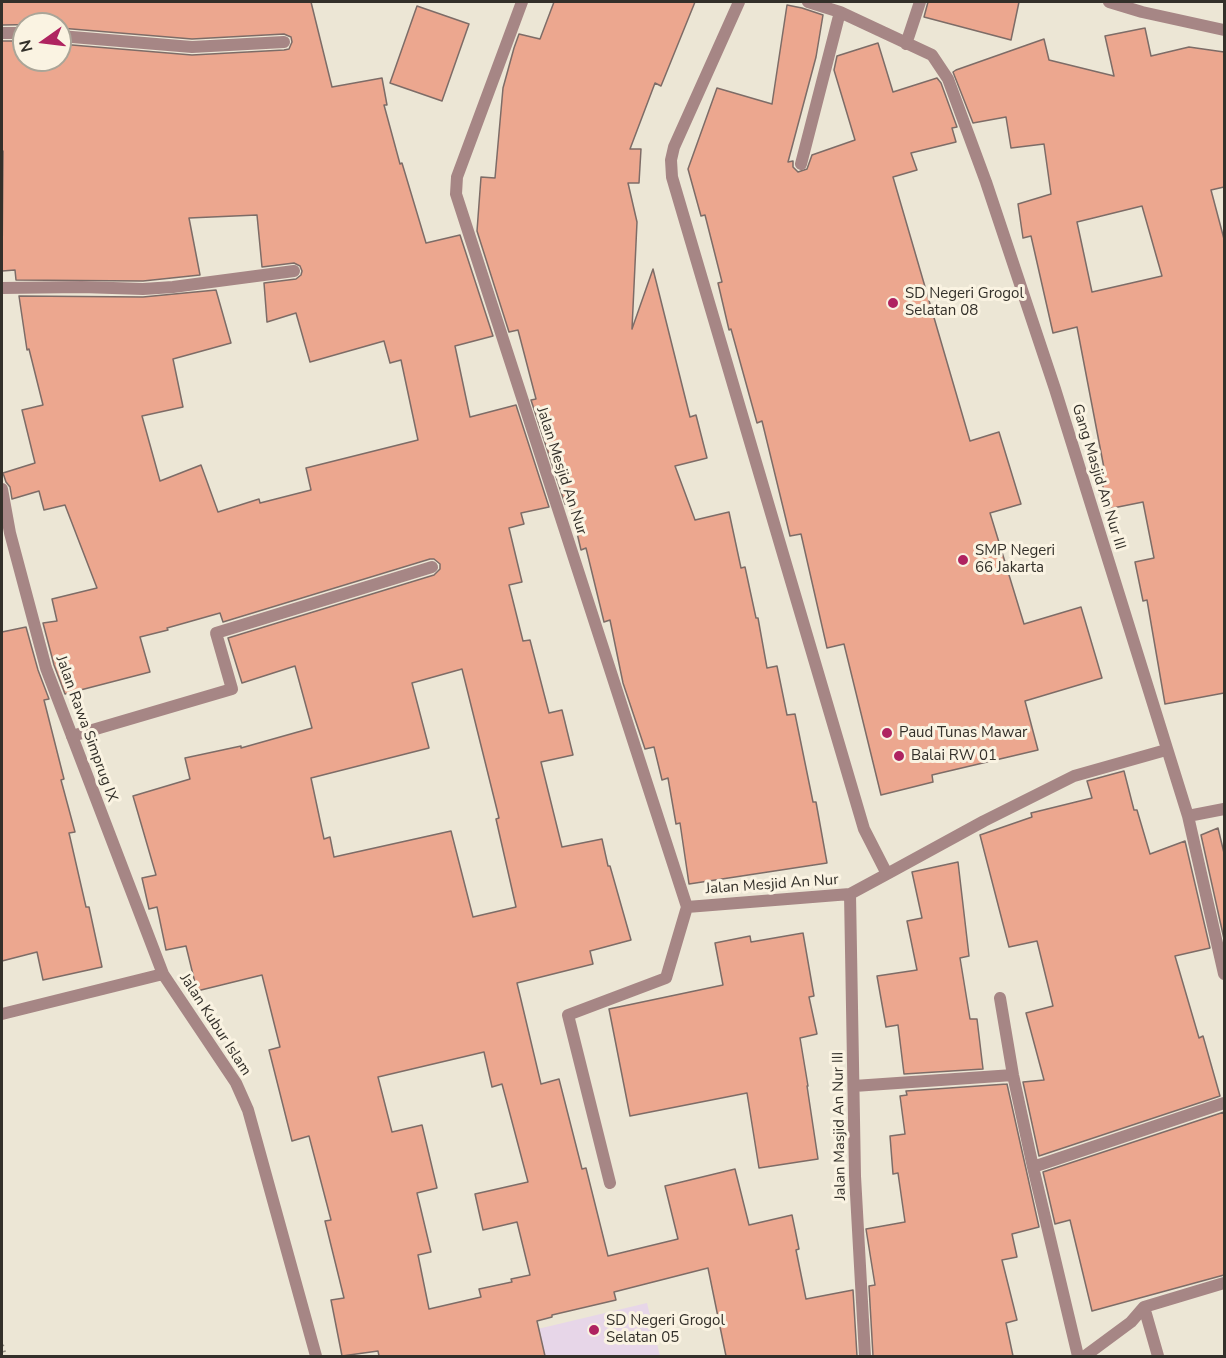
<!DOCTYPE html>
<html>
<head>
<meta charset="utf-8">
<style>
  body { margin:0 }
  #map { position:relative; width:1226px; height:1358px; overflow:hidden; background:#ece6d5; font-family:"Nunito Sans",sans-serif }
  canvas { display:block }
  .frame { position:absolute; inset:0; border:3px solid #33302a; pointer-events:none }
  .north { position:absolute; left:12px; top:12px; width:60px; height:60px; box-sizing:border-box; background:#faf3e2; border:2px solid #aaa598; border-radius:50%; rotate:256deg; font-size:16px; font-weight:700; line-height:24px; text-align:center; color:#33302a }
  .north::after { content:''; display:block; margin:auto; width:21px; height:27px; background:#af2360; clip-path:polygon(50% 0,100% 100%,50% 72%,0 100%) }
</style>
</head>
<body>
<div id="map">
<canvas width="1226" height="1358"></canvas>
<div class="frame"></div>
<div class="north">N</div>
</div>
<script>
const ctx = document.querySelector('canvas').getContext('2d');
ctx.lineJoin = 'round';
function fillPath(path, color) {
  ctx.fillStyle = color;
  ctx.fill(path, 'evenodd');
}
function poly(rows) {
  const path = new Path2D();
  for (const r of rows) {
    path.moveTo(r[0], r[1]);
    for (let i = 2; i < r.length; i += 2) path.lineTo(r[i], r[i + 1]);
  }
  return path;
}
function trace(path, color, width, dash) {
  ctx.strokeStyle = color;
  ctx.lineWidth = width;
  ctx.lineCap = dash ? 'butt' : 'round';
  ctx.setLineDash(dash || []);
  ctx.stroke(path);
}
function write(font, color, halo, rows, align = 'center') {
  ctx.font = font + ' "Nunito Sans",sans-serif';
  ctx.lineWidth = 6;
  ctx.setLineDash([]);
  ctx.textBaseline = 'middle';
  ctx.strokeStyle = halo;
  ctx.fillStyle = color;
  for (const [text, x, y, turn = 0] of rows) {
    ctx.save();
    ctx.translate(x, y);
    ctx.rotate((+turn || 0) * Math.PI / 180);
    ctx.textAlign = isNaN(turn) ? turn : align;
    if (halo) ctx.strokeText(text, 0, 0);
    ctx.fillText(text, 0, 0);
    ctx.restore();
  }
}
fillPath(poly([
  [647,1303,660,1356,424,1356]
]), '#e7d6e8');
const building = poly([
  [2,2,311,2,332,87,382,78,387,105,384,105,400,164,402,163,426,243,460,235,493,336,455,346,470,417,516,405,549,507,521,513,524,524,509,528,522,582,509,585,523,641,530,640,549,713,562,710,573,755,541,762,562,847,602,839,608,866,610,866,631,940,590,951,593,964,517,983,541,1084,559,1079,582,1169,586,1168,608,1256,678,1239,665,1186,735,1169,749,1225,792,1215,799,1249,796,1250,806,1299,853,1290,857,1356,726,1356,708,1268,614,1292,616,1300,552,1315,552,1317,537,1321,545,1356,379,1356,378,1351,342,1356,331,1300,344,1298,325,1221,331,1220,309,1136,292,1141,269,1050,280,1047,262,975,197,991,186,946,166,950,157,907,149,909,142,878,156,875,133,796,190,779,185,758,241,746,241,748,312,728,295,666,242,683,228,638,434,575,440,569,440,564,434,559,430,559,223,622,220,613,167,628,168,630,140,637,150,672,65,694,54,665,43,623,57,621,52,599,97,588,65,505,44,510,39,491,12,499,10,487,6,482,3,473,35,463,22,410,43,405,29,349,27,350,19,296,143,297,216,290,231,343,173,359,183,407,142,416,160,481,201,465,218,512,259,499,260,503,311,490,306,468,418,440,401,360,390,363,384,341,310,362,296,313,267,322,264,283,296,279,301,275,302,271,300,266,294,263,262,267,257,215,189,218,200,275,143,281,16,280,15,270,2,271,3,151,2,151,2,41,24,41,24,60,60,60,60,44,192,55,284,50,289,49,292,42,291,37,284,34,192,39,60,28,60,24,2,25,2,2],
  [462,669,499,818,496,819,516,907,473,917,451,831,334,857,330,837,324,839,311,778,429,748,412,683,462,669],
  [484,1052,492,1087,502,1084,528,1182,475,1194,483,1230,517,1222,530,1275,511,1279,512,1282,479,1289,481,1297,429,1309,418,1255,431,1252,417,1193,437,1188,422,1125,392,1132,378,1077,484,1052],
  [554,2,695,2,661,86,655,83,630,149,641,149,639,183,628,183,637,222,632,329,653,269,690,417,696,415,707,458,675,466,695,520,729,512,741,568,745,567,756,618,758,618,767,668,777,666,787,715,795,714,813,802,816,802,827,863,689,884,680,823,676,824,668,778,662,780,654,747,645,749,623,683,610,620,604,622,586,548,581,550,570,503,565,504,531,400,536,399,518,330,509,332,477,231,481,177,495,178,503,88,514,48,519,34,540,39,554,2],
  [928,2,1019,2,1011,40,924,17,928,2],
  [787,5,802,8,823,15,816,57,788,162,793,161,793,167,798,172,807,169,812,155,855,140,834,70,837,56,878,43,893,92,937,78,941,83,957,127,952,128,956,142,911,153,917,170,893,177,970,441,999,432,1021,504,990,513,1024,624,1081,607,1102,678,1025,701,1038,750,932,775,933,782,881,795,844,644,827,648,801,534,790,536,762,421,757,423,731,329,729,330,718,283,722,282,705,215,701,216,688,169,717,88,772,104,787,5],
  [417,6,469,24,442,101,390,83,417,6],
  [1145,28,1151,56,1189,47,1224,52,1224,187,1211,190,1224,239,1224,693,1165,704,1147,600,1143,601,1135,562,1154,558,1143,502,1108,509,1099,469,1104,468,1077,327,1053,333,1031,236,1023,238,1018,204,1051,194,1044,144,1011,148,1006,117,973,123,953,72,956,70,1044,39,1049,60,1114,76,1105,36,1145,28],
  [1142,206,1162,276,1092,292,1077,222,1142,206],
  [26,627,38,670,49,699,44,700,64,779,61,780,75,832,69,833,86,907,89,907,102,967,43,980,37,952,2,961,2,632,26,627],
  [1124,771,1134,810,1137,810,1150,854,1185,841,1210,948,1175,956,1199,1038,1203,1036,1220,1096,1039,1156,1023,1082,1044,1080,1026,1013,1053,1006,1037,941,1009,947,980,835,1032,817,1031,813,1092,798,1087,781,1124,771],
  [1218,828,1224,853,1224,939,1201,835,1218,828],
  [958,862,969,956,960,958,970,1019,977,1019,983,1069,904,1074,898,1025,886,1027,877,976,917,970,907,921,922,918,912,872,958,862],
  [803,933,814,996,809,997,817,1034,800,1038,808,1086,807,1086,818,1159,759,1168,747,1093,630,1116,609,1009,723,985,715,943,750,936,751,942,803,933],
  [1007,1084,1039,1227,1012,1234,1017,1257,1002,1260,1017,1320,1006,1323,1013,1356,873,1356,869,1286,875,1285,866,1229,905,1222,898,1173,893,1174,890,1136,905,1134,900,1096,907,1095,906,1091,1007,1084],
  [1224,1112,1224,1275,1092,1311,1070,1220,1055,1224,1043,1172,1224,1112]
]);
fillPath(building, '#eca78f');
trace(building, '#7d6c67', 1.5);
trace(poly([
  [2,1345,5,1356]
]), '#918c81', 4, [1.5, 4.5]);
trace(poly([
  [72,736,232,689,216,633,432,567]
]), '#a68685', 12);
trace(poly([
  [522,2,457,177,456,194,687,907,850,894,887,874,864,829,672,177,671,160,674,147,739,2],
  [808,2,840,12,932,55,948,79,986,182,1055,389,1188,816],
  [1109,2,1142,12,1224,30],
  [2,33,24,33],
  [60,36,192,47,284,42],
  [906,44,920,2],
  [801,164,840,12],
  [2,288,82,287,143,289,173,287,294,271],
  [2,489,10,533,46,668,163,974,236,1083,248,1110,316,1356],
  [1224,809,1188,816,1224,974],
  [887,874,984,821,1074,776,1166,750],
  [850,894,855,1176,865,1356],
  [1000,998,1013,1075,1033,1167,1078,1356],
  [2,1014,163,974],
  [854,1086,1013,1075],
  [1033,1167,1224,1103],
  [610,1183,568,1015,666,978,687,907],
  [1144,1307,1158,1356],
  [1085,1356,1131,1322,1144,1307,1224,1283]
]), '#a68685', 12);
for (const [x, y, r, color] of [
  [893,303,6,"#af2360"],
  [963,560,6,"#af2360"],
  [887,733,6,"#af2360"],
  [899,756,6,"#af2360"],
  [594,1330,6,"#af2360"]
]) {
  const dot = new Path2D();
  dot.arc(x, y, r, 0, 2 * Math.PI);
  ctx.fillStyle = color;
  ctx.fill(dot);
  trace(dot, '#faf3e2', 2);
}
write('15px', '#33302a', '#faf3e2', [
  ["SD Negeri Grogol",905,294],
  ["Selatan 08",905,311],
  ["SMP Negeri",975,551],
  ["66 Jakarta",975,568],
  ["Paud Tunas Mawar",899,733],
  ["Balai RW 01",911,756],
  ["SD Negeri Grogol",606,1321],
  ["Selatan 05",606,1338]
], 'left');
write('15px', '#33302a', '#faf3e2', [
  ["Jalan Mesjid An Nur",561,471,72],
  ["Gang Masjid An Nur III",1098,477,73],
  ["Jalan Rawa Simprug IX",86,729,70],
  ["Jalan Mesjid An Nur",772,885,-4],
  ["Jalan Kubur Islam",215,1025,57],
  ["Jalan Masjid An Nur III",840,1126,-91]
]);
</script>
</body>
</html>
